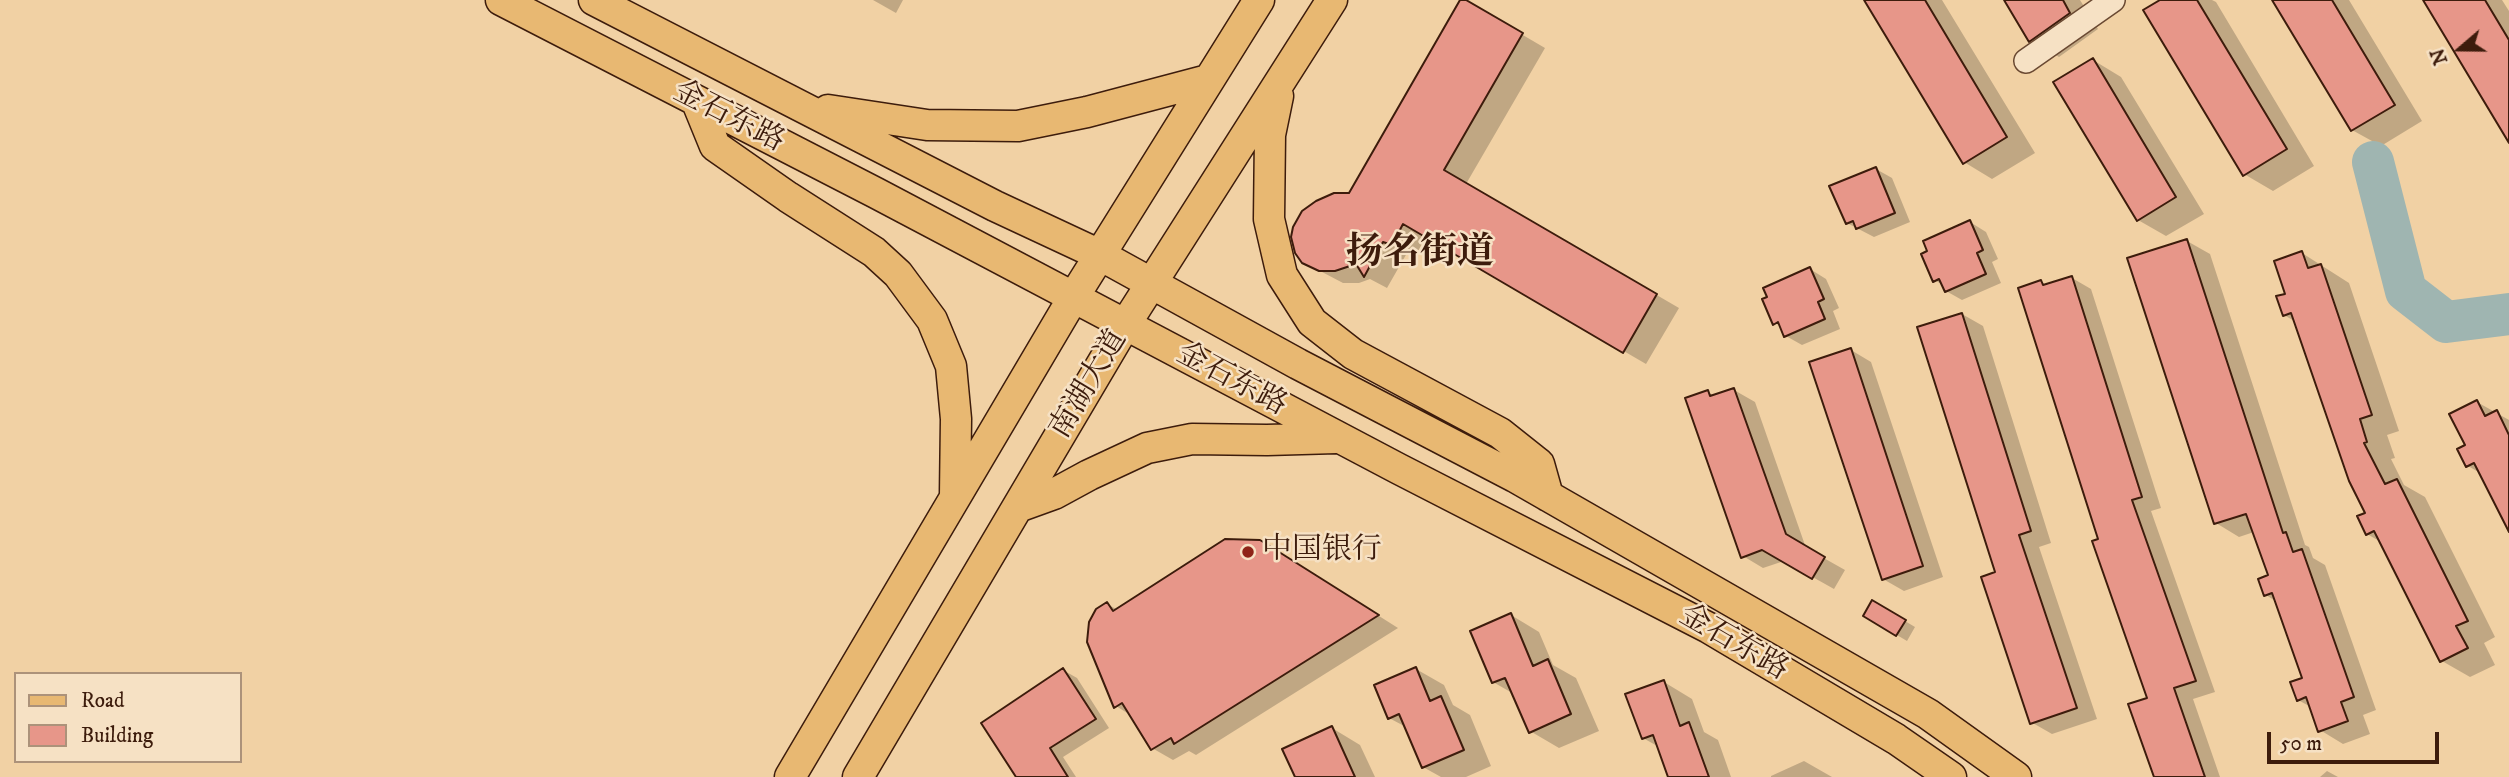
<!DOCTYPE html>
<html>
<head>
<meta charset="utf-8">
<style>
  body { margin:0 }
  #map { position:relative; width:2509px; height:777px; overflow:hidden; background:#f1d1a4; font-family:"IM FELL DW Pica",serif }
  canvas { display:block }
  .legend { position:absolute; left:14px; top:672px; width:228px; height:91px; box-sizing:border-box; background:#f6e1c4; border:2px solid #ac927a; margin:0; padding:9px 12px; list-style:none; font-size:21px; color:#3d1c0c }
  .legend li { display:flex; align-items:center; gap:14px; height:35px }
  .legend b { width:35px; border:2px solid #ac927a }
  .north { position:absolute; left:2425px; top:14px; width:70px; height:70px; -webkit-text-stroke:5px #f6e1c4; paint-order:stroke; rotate:250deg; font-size:19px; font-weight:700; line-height:28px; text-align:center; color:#3d1c0c }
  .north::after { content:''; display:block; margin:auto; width:24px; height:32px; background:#3d1c0c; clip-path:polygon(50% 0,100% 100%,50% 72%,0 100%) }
  .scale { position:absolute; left:2267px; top:732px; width:172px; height:32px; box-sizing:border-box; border:4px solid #3d1c0c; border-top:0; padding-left:9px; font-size:21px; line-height:24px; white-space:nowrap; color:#3d1c0c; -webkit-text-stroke:5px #f6e1c4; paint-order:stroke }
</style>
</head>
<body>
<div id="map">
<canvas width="2509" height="777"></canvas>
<ul class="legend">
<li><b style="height:9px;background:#e8b872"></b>Road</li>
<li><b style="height:19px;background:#e79689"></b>Building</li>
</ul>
<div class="north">N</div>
<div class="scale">50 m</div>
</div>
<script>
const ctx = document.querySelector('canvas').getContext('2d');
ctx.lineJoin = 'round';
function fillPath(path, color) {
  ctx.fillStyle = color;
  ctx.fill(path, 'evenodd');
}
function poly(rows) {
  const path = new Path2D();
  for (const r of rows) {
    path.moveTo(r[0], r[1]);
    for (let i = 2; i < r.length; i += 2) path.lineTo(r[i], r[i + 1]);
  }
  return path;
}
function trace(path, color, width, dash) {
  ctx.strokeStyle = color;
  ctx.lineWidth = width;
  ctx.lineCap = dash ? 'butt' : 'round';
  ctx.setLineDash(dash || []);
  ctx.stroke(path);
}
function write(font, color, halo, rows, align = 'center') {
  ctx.font = font + ' "IM FELL DW Pica","Noto Serif SC",serif';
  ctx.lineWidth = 5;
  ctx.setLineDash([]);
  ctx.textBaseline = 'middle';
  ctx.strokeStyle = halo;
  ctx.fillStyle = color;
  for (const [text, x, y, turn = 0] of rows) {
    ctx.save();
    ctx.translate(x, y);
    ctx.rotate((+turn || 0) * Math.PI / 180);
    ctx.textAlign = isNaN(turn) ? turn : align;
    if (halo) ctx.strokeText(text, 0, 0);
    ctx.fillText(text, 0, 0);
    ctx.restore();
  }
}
fillPath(poly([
  [873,0,903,0,896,13],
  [1463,0,1545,48,1466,184,1679,308,1646,364,1426,236,1415,257,1407,253,1387,288,1370,279,1359,283,1343,283,1303,262,1350,195],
  [1866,0,1942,0,2035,153,1992,179,1964,162],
  [2006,0,2080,0,2098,29,2059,57,2030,40],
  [2163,0,2212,0,2216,2,2314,166,2273,191,2244,174],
  [2274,0,2349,0,2422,121,2381,146,2352,130],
  [2425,0,2502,0,2509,11,2509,140],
  [2093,60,2121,77,2204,214,2166,236,2138,220],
  [1876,169,1892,178,1910,222,1874,237,1847,223],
  [1970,222,1986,232,1998,259,1992,262,2001,283,1962,300,1946,291,1944,286,1935,280],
  [2187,241,2210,254,2305,545,2309,547,2313,558,2325,565,2376,710,2363,715,2370,734,2343,744,2320,730,2311,707,2298,700,2304,679,2277,602,2266,595,2271,577,2254,532,2239,537,2216,523],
  [2302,253,2349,283,2399,431,2387,435,2395,458,2391,459,2404,485,2425,497,2495,637,2484,643,2495,665,2470,677,2442,661,2381,542,2367,534,2367,513,2296,322,2284,315,2287,295],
  [1810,269,1826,279,1839,308,1833,311,1840,329,1802,345,1786,336,1782,327,1775,323],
  [2072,278,2091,289,2161,508,2151,511,2215,692,2193,699,2220,777,2156,777,2150,699,2100,540,2041,282,2047,286],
  [1962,314,1983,326,2051,543,2039,547,2097,719,2052,734,2031,722,1997,574],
  [1851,350,1871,362,1943,577,1904,591,1883,579],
  [1734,390,1755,402,1806,548,1845,570,1834,589,1784,561,1763,568,1743,556,1708,392,1715,396],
  [2477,402,2509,420,2509,528,2482,474,2468,466,2468,446],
  [1281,554,1398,628,1196,755,1189,751,1173,760,1152,748,1132,716,1116,706,1107,604,1118,610],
  [1873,602,1915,627,1907,641,1865,616],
  [1511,615,1539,632,1553,665,1576,678,1599,731,1559,748,1530,731,1514,694,1493,682],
  [1416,669,1444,685,1453,705,1470,715,1491,766,1466,777,1441,777,1423,767,1406,727,1389,718],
  [1063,670,1077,678,1109,728,1063,757,1076,777,1018,777],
  [1664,682,1692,699,1704,732,1718,740,1731,777,1669,777,1659,747,1643,738],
  [1332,728,1360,745,1375,777,1297,777],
  [1804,761,1832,777,1771,777,1771,776],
  [2327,771,2338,777,2320,777]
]), '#0003');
trace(poly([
  [2373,162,2406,291,2446,322,2509,314]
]), '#9fb5b1', 42);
const building = poly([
  [1460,0,1466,0,1523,33,1444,170,1657,294,1623,353,1403,224,1392,245,1383,242,1364,277,1356,264,1335,271,1319,271,1302,263,1295,253,1291,237,1293,227,1302,211,1316,201,1334,193,1349,193,1460,0],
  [1864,0,1925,0,2007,137,1963,164,1864,0],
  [2004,0,2063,0,2070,13,2029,42,2004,0],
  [2160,0,2197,0,2287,149,2243,176,2143,10,2160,0],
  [2272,0,2332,0,2395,105,2351,131,2272,0],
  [2423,0,2485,0,2509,40,2509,143,2423,0],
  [2093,58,2176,197,2137,221,2053,82,2093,58],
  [1876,167,1895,213,1856,229,1853,221,1846,224,1829,186,1876,167],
  [1970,220,1983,250,1977,253,1986,274,1945,292,1939,279,1933,282,1921,254,1927,251,1923,241,1970,220],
  [2187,239,2283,533,2286,532,2293,552,2302,549,2354,697,2341,702,2348,721,2318,732,2306,697,2297,701,2290,682,2302,678,2272,593,2264,596,2258,579,2268,575,2246,514,2214,524,2127,258,2187,239],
  [2302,251,2308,268,2321,264,2372,415,2360,419,2367,442,2364,443,2385,484,2397,479,2468,621,2456,626,2468,648,2440,662,2374,531,2366,535,2357,516,2365,513,2349,481,2291,313,2283,316,2276,296,2285,294,2274,261,2302,251],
  [1810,267,1824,299,1818,302,1825,319,1784,337,1778,322,1773,325,1762,299,1767,297,1763,288,1810,267],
  [2072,276,2142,497,2132,500,2196,681,2174,688,2205,777,2154,777,2128,704,2147,698,2092,541,2098,539,2018,288,2041,280,2043,285,2072,276],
  [1962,313,2031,531,2019,535,2077,708,2030,724,1981,577,1995,572,1917,327,1962,313],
  [1851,348,1923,566,1882,580,1809,362,1851,348],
  [1734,388,1786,534,1825,557,1812,579,1762,550,1741,558,1685,398,1708,390,1710,396,1734,388],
  [2477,400,2485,416,2497,410,2509,435,2509,532,2474,463,2466,467,2457,449,2465,445,2449,414,2477,400],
  [1225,539,1260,540,1379,615,1174,744,1171,738,1151,750,1122,703,1114,708,1087,642,1089,622,1096,609,1107,602,1113,611,1225,539],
  [1872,600,1906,620,1896,636,1863,616,1872,600],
  [1511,613,1533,666,1548,659,1571,714,1529,733,1505,678,1492,683,1470,631,1511,613],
  [1416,667,1430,701,1441,696,1464,750,1422,768,1399,714,1388,719,1374,685,1416,667],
  [1063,668,1096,719,1050,748,1068,777,1016,777,981,723,1063,668],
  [1664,680,1680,726,1689,722,1709,777,1668,777,1653,735,1642,739,1625,694,1664,680],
  [1332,726,1355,777,1295,777,1282,749,1332,726]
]);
fillPath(building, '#e79689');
trace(building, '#3d1c0c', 2);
const minor = poly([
  [2026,61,2113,0]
]);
const major = poly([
  [501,0,876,193,1399,469,1709,628,1896,739,1951,777],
  [594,0,995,206,1100,255,1298,364,1515,477,1928,714,2016,777],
  [1278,96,1270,135,1269,219,1282,275,1312,322,1353,354,1500,433,1539,464,1548,496],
  [697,102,715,146,788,197,874,252,898,274,932,320,951,366,956,419,955,495],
  [828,110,927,125,1018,126,1087,112,1208,80],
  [1018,507,1054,494,1089,475,1147,448,1192,439,1267,440,1336,438],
  [790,777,1073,298,1259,0],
  [858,777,1125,325,1332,0]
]);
trace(minor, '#6a4932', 26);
trace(major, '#3d1c0c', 33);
trace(minor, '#f6e1c4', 23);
trace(major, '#e8b872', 30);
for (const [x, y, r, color] of [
  [1248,552,7,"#8f2418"]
]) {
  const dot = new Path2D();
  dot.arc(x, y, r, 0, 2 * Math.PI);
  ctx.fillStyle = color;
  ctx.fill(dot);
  trace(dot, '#f6e1c4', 2.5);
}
write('30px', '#3d1c0c', '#f6e1c4', [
  ["金石东路",728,118,27],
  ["金石东路",1231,381,28],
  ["南湖大道",1090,385,-59],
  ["金石东路",1733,644,30]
]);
write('30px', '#3d1c0c', '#f6e1c4', [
  ["中国银行",1262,552]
], 'left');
write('bold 37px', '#3d1c0c', '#f6e1c4', [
  ["扬名街道",1420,255]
]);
</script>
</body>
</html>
